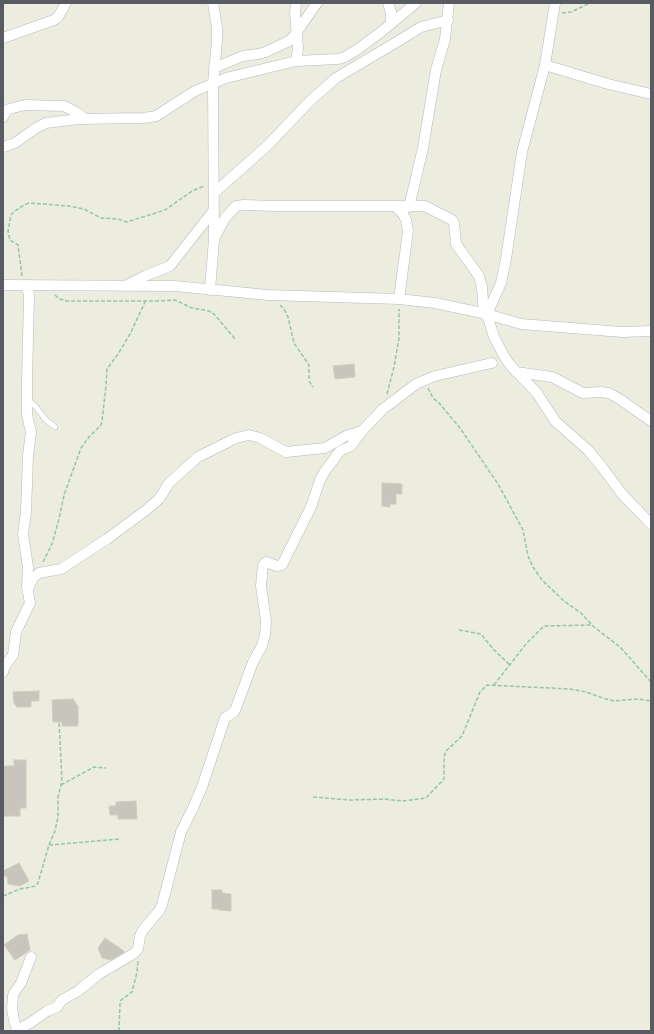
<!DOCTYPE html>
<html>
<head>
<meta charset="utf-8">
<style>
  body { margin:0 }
  #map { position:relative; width:654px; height:1034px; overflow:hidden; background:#ececdf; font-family:Helvetica,sans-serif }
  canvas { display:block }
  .frame { position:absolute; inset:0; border:4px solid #585b61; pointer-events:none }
</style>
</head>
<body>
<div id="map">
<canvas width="654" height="1034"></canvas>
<div class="frame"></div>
</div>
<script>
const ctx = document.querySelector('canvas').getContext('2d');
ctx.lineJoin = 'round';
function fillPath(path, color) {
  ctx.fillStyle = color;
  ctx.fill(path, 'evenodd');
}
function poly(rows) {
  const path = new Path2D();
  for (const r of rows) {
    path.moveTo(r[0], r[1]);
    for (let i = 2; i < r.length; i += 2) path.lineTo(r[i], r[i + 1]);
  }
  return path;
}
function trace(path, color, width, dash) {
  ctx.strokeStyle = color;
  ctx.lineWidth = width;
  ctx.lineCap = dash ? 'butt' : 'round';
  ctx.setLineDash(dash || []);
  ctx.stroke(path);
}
const building = poly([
  [354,364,355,377,335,379,333,366,354,364],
  [382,483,402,484,402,494,396,494,396,504,390,504,390,507,382,506,382,483],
  [39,691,39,701,31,701,31,707,17,707,14,703,13,692,39,691],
  [73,699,78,706,78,726,62,726,62,722,53,722,52,700,73,699],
  [14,760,26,760,26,808,20,808,20,816,3,816,3,766,14,766,14,760],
  [136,801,137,819,118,819,118,815,110,815,109,806,116,806,116,802,136,801],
  [19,863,29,881,20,886,8,884,7,877,3,875,3,871,19,863],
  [212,890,222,890,222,893,231,894,231,911,219,910,219,909,212,909,212,890],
  [27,934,30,950,15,960,4,945,18,935,27,934],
  [105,938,124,951,123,953,111,960,102,958,98,948,105,938]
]);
fillPath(building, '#c7c5bc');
trace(building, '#d1cebd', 1);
const lane = poly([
  [28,400,36,407,46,420,55,427]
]);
const street = poly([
  [213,3,217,28,217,41,213,83,214,237],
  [388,3,391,12,391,23],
  [555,3,545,65,522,152,506,259,501,283,487,314,494,337,504,356,510,365,537,393,555,421,588,450,602,467,622,494,651,524],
  [3,38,54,20,58,17,66,3],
  [296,61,298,48,295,13,296,3],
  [545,65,608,84,651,94],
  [214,68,243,56,258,54,266,52,289,41,294,36,317,3],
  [3,117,6,111,9,109,25,105,64,106,76,112,85,119],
  [3,147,15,143,36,128,46,123,79,119,144,118,156,116,195,91,226,78,296,61,338,59,345,57,358,49,381,32,416,3],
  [214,193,268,145,310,101,336,78,400,40,421,27,448,20],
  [396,207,403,214,406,220,408,231,399,299],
  [409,207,423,148,436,70,445,39,449,3],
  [3,285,175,286,268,295,399,299,435,303,487,314,521,324,622,332,651,331],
  [127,285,145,276,170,266,214,210],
  [210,290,214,239,225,218,236,206,244,205,278,206,425,206,452,220,454,223,456,244,479,276,482,287,484,314],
  [516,372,552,377,583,393,600,392,609,393,621,400,651,421],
  [28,589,33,578,39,573,61,569,107,539,145,511,159,499,169,483,198,457,236,438,249,435,260,438,286,452,325,448,346,436,362,431],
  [3,672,5,666,13,655,16,632,30,603,27,587,28,567,23,534,26,512,28,455,31,432,27,415,27,380,29,296,27,285],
  [16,1031,33,1021,47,1011,57,1007,62,1000,78,991,99,974,133,954,138,949,140,936,143,930,159,911,162,905,181,832,192,810,202,787,225,718,234,712,236,708,253,662,262,646,265,635,266,621,261,586,263,565,266,562,277,566,282,565,311,507,320,480,325,471,340,451,351,446,362,431,383,409,416,384,435,376,492,363],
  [18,1031,14,1021,12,1008,13,996,14,993,21,983,31,957]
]);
trace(lane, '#b7b9bf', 6);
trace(street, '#b7b9bf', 11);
trace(poly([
  [562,13,571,12,590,3],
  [22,276,18,245,10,240,8,231,11,215,15,211,24,205,29,203,69,206,84,209,101,218,118,219,127,222,165,210,192,191,204,186],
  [55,295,59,299,67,301,156,301,175,300,192,308,209,311,215,315,235,339],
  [280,305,284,309,288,317,294,343,309,365,309,381,313,387],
  [428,388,433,398,439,403,460,428,498,484,523,530,528,556,533,567,542,580,564,601,581,613,594,627,620,647,651,682],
  [387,394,394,367,399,338,399,309],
  [43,562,52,544,59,519,64,495,81,448,89,437,101,425,102,421,106,386,107,369,118,354,130,334,145,302],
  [459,630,481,634,494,650,510,665],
  [494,685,526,644,544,626,592,625],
  [61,785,94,767,106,768],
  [313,797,350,800,384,799,403,801,426,798,444,779,444,757,446,751,462,736,480,692,487,685,570,689,586,692,606,699,614,701,638,699,651,701],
  [49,845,120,839],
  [3,896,20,889,36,886,38,883,49,845,55,831,58,817,58,797,62,781,59,721],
  [119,1031,120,1004,121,1000,132,992,137,972,138,961]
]), '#92c6aa', 1.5, [4, 2]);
trace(lane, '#fff', 5);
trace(street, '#fff', 10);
</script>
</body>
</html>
